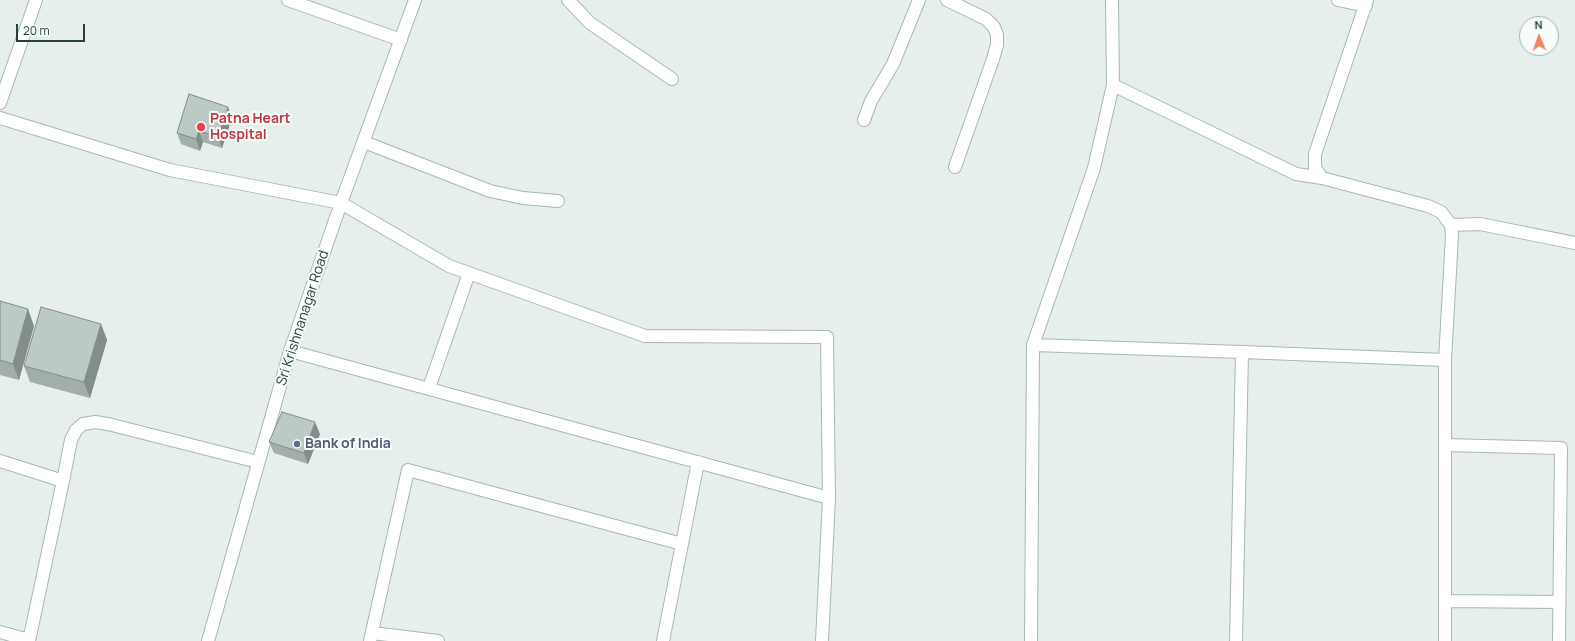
<!DOCTYPE html>
<html>
<head>
<meta charset="utf-8">
<style>
  body { margin:0 }
  #map { position:relative; width:1575px; height:641px; overflow:hidden; background:#e6efeb; font-family:Manrope,sans-serif }
  canvas { display:block }
  .north { position:absolute; left:1519px; top:16px; width:40px; height:40px; box-sizing:border-box; background:#f7fbf9; border:1px solid #a3b1ad; border-radius:50%; rotate:358deg; font-size:11px; font-weight:700; line-height:16px; text-align:center; color:#24423a }
  .north::after { content:''; display:block; margin:auto; width:14px; height:18px; background:#f4845f; clip-path:polygon(50% 0,100% 100%,50% 72%,0 100%) }
  .scale { position:absolute; left:16px; top:24px; width:69px; height:18px; box-sizing:border-box; border:2px solid #24423a; border-top:0; padding-left:5px; font-size:12px; line-height:14px; white-space:nowrap; color:#24423a; -webkit-text-stroke:3px #f7fbf9; paint-order:stroke }
</style>
</head>
<body>
<div id="map">
<canvas width="1575" height="641"></canvas>
<div class="north">N</div>
<div class="scale">20 m</div>
</div>
<script>
const ctx = document.querySelector('canvas').getContext('2d');
ctx.lineJoin = 'round';
function poly(rows) {
  const path = new Path2D();
  for (const r of rows) {
    path.moveTo(r[0], r[1]);
    for (let i = 2; i < r.length; i += 2) path.lineTo(r[i], r[i + 1]);
  }
  return path;
}
function trace(path, color, width, dash) {
  ctx.strokeStyle = color;
  ctx.lineWidth = width;
  ctx.lineCap = dash ? 'butt' : 'round';
  ctx.setLineDash(dash || []);
  ctx.stroke(path);
}
function fillPath(path, color) {
  ctx.fillStyle = color;
  ctx.fill(path, 'evenodd');
}
function write(font, color, halo, rows, align = 'center') {
  ctx.font = font + ' Manrope,sans-serif';
  ctx.lineWidth = 4;
  ctx.setLineDash([]);
  ctx.textBaseline = 'middle';
  ctx.strokeStyle = halo;
  ctx.fillStyle = color;
  for (const [text, x, y, turn = 0] of rows) {
    ctx.save();
    ctx.translate(x, y);
    ctx.rotate((+turn || 0) * Math.PI / 180);
    ctx.textAlign = isNaN(turn) ? turn : align;
    if (halo) ctx.strokeText(text, 0, 0);
    ctx.fillText(text, 0, 0);
    ctx.restore();
  }
}
const minor = poly([
  [288,0,401,40],
  [568,0,590,23,672,79],
  [947,0,986,19,994,27,997,35,997,45,993,59,955,167],
  [1338,0,1366,6],
  [1367,0,1315,154,1315,168,1322,178,1428,206,1441,212,1451,225,1452,236,1445,360,1445,641],
  [1113,85,1296,174,1322,178],
  [0,103,36,0],
  [0,118,170,170,341,203,449,266,645,336,827,337,829,498,822,641],
  [864,120,871,101,893,64,919,0],
  [364,142,490,191,523,198,558,201],
  [1451,225,1480,224,1575,243],
  [1033,345,1094,168,1113,85,1112,0],
  [290,351,829,498],
  [1242,352,1445,360],
  [429,388,469,273],
  [1445,445,1561,448,1559,641],
  [0,461,63,481,71,440,76,430,83,424,95,422,108,424,258,462],
  [1445,601,1559,602],
  [0,632,29,640],
  [372,633,438,641],
  [29,641,63,481],
  [208,641,290,351,341,203,415,0],
  [370,641,408,470,682,544],
  [663,641,698,462],
  [1031,641,1033,345,1242,352,1236,641]
]);
trace(minor, '#a8b8b2', 14);
trace(minor, '#fff', 12);
fillPath(poly([
  [228,107,232,118,222,148,203,142,200,151,181,144,177,133],
  [0,301,34,326,19,380,0,375],
  [101,324,107,340,90,398,30,382,24,366],
  [320,434,308,464,274,453,269,442]
]), '#a1aea9');
fillPath(poly([
  [228,107,232,118,222,148,218,137],
  [199,131,203,142,200,151,196,139],
  [28,309,34,326,19,380,13,364],
  [101,324,107,340,90,398,84,382],
  [315,422,320,434,308,464,304,453]
]), '#838d89');
const building = poly([
  [189,94,228,107,218,137,199,131,196,139,177,133,189,94],
  [0,301,28,309,13,364,0,360,0,301],
  [41,307,101,324,84,382,24,366,41,307],
  [282,412,315,422,304,453,269,442,282,412]
]);
fillPath(building, '#bbcac4');
trace(building, '#838d89', 1);
for (const [x, y, r, color] of [
  [201,127,5,"#e0444e"],
  [297,444,4,"#5c6f8a"]
]) {
  const dot = new Path2D();
  dot.arc(x, y, r, 0, 2 * Math.PI);
  ctx.fillStyle = color;
  ctx.fill(dot);
  trace(dot, '#f7fbf9', 1.5);
}
write('bold 14px', '#be3a42', '#f7fbf9', [
  ["Patna Heart",210,119],
  ["Hospital",210,135]
], 'left');
write('14px', '#24423a', '#f7fbf9', [
  ["Sri Krishnanagar Road",303,318,-72]
]);
write('bold 14px', '#4e5e75', '#f7fbf9', [
  ["Bank of India",305,444]
], 'left');
</script>
</body>
</html>
